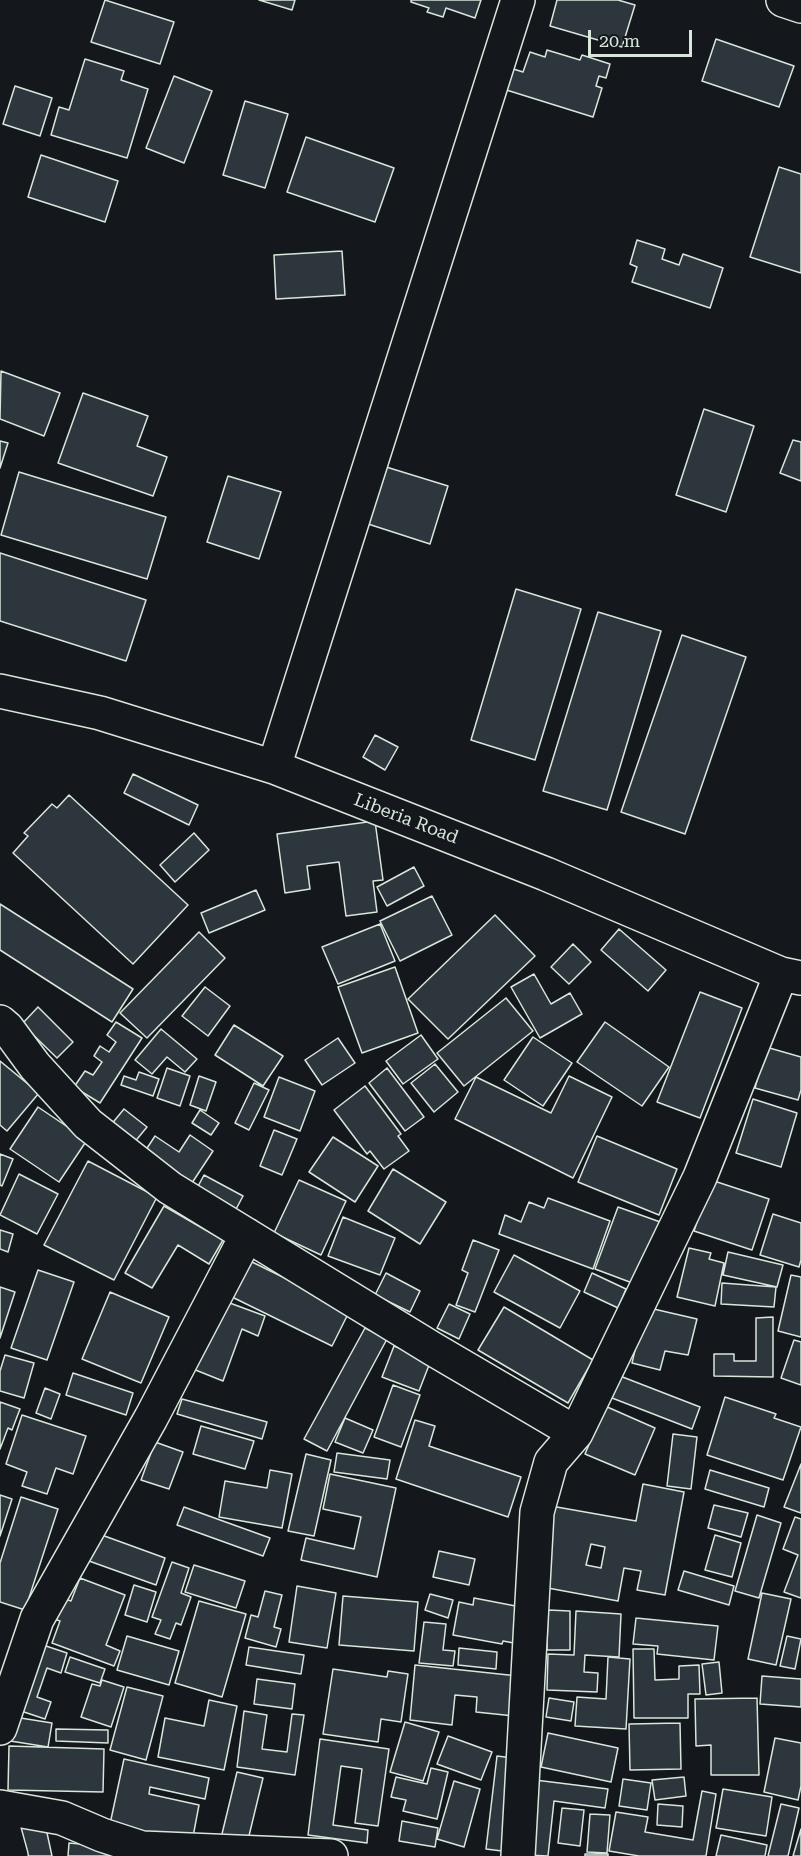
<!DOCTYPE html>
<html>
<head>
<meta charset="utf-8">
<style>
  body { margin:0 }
  #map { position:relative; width:801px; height:1856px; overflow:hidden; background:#14181c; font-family:"Roboto Serif",serif }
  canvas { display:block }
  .scale { position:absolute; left:588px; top:30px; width:104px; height:27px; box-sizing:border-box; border:3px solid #d8e6dc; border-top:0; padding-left:8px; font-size:18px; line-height:21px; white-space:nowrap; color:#d8e6dc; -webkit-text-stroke:4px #14181c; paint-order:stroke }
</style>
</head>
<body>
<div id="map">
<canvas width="801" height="1856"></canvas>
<div class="scale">20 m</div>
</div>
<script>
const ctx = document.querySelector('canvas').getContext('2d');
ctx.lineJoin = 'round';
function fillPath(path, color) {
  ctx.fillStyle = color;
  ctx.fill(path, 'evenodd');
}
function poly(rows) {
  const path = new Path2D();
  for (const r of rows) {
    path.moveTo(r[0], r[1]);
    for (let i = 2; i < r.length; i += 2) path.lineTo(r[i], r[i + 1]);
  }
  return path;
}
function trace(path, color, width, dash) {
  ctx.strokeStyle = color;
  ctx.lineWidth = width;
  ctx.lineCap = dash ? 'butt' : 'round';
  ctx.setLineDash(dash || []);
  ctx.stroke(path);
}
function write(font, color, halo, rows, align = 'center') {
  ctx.font = font + ' "Roboto Serif",serif';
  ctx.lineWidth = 4.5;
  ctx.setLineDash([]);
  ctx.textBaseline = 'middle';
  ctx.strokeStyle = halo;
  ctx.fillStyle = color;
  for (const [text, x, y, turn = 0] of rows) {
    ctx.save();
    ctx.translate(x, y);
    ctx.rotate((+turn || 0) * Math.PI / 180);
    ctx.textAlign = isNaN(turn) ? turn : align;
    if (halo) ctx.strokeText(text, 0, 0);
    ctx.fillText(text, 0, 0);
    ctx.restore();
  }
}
const building = poly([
  [105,0,174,22,160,64,91,42,105,0],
  [259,0,295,0,292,10,259,0],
  [411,0,481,0,475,18,446,8,443,17,427,12,429,8,411,2,411,0],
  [557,0,618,0,635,5,622,47,550,26,557,0],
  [716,39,794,66,779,107,702,81,716,39],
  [547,50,580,60,582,55,610,64,606,78,599,76,596,86,602,88,593,117,500,88,507,67,523,72,530,52,545,57,547,50],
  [85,59,124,71,121,80,148,89,127,158,51,135,59,107,69,110,85,59],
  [174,76,212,91,184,163,146,148,174,76],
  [15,86,52,98,40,136,3,124,15,86],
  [245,101,288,114,265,188,223,175,245,101],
  [306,137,394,168,375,222,287,192,306,137],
  [41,155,118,181,105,222,28,197,41,155],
  [779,167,801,174,801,273,750,257,779,167],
  [637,240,665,249,662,259,679,265,683,254,723,268,710,308,632,282,637,267,630,264,637,240],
  [342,251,345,295,276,299,274,255,342,251],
  [1,371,60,393,44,436,0,419,1,371],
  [83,393,148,416,137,446,167,457,153,496,58,463,83,393],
  [704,409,754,426,726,512,676,495,704,409],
  [793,440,801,442,801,481,780,473,793,440],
  [0,441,8,443,0,468,0,441],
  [383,466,448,486,430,544,365,523,383,466],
  [19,472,166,517,147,579,1,535,19,472],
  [228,476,281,492,259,559,207,542,228,476],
  [0,553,146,600,126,661,0,621,0,553],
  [516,589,581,609,535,760,471,740,516,589],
  [598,612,661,631,607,810,543,791,598,612],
  [682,635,746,657,685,834,621,812,682,635],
  [375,735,398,747,385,770,363,757,375,735],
  [133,774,198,805,189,825,124,793,133,774],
  [69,795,188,905,133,964,13,853,28,836,24,833,52,804,57,808,69,795],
  [375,821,383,880,373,881,377,912,346,916,339,862,307,866,310,889,285,893,277,834,375,821],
  [194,833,209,850,175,882,160,865,194,833],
  [414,867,424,886,387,906,377,887,414,867],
  [256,890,265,910,209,933,201,913,256,890],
  [432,896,452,935,400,961,380,921,432,896],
  [0,904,133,989,112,1022,0,950,0,904],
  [495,915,535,956,448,1039,408,999,495,915],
  [380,924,395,961,338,984,322,947,380,924],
  [619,929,666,970,648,991,601,950,619,929],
  [199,932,225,958,147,1038,120,1013,199,932],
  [573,944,591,962,569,984,551,967,573,944],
  [395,967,418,1033,362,1053,338,987,395,967],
  [534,974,551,1004,570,993,582,1014,540,1038,511,987,534,974],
  [205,987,230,1006,208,1036,182,1016,205,987],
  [700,992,742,1008,700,1118,657,1102,700,992],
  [506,998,533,1031,464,1086,437,1053,506,998],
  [38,1007,73,1042,57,1058,22,1024,38,1007],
  [116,1022,142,1038,100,1103,74,1087,85,1071,93,1075,102,1062,94,1056,100,1046,109,1052,116,1042,107,1035,116,1022],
  [605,1022,669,1067,642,1106,577,1062,605,1022],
  [234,1025,283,1056,263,1086,215,1055,234,1025],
  [161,1029,197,1059,185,1072,167,1057,152,1074,135,1060,161,1029],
  [421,1035,438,1059,403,1084,386,1061,421,1035],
  [533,1037,572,1063,543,1106,504,1080,533,1037],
  [338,1038,355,1063,322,1085,305,1060,338,1038],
  [766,1047,801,1057,801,1090,798,1100,755,1088,766,1047],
  [0,1061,39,1093,7,1131,0,1125,0,1061],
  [435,1064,458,1092,434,1112,411,1083,435,1064],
  [167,1068,190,1076,180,1106,157,1098,167,1068],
  [387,1068,424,1117,405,1131,369,1083,387,1068],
  [139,1072,159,1079,153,1096,121,1085,124,1076,136,1080,139,1072],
  [199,1076,216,1082,206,1111,190,1105,199,1076],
  [569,1076,612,1097,573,1178,455,1119,476,1077,551,1113,569,1076],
  [279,1077,315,1091,300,1131,264,1117,279,1077],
  [254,1083,269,1090,249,1130,235,1123,254,1083],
  [365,1086,401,1134,398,1136,409,1151,384,1169,370,1151,367,1154,334,1110,365,1086],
  [753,1099,797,1113,781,1167,736,1153,753,1099],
  [38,1107,87,1140,59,1182,10,1149,38,1107],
  [124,1109,147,1127,133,1144,110,1126,124,1109],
  [200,1110,219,1123,211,1135,192,1123,200,1110],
  [274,1130,297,1139,282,1175,260,1166,274,1130],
  [190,1135,213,1151,188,1189,140,1159,155,1136,179,1152,190,1135],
  [597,1136,677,1169,659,1215,578,1182,597,1136],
  [333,1137,378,1166,355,1202,309,1172,333,1137],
  [0,1154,13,1159,2,1186,0,1185,0,1154],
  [88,1161,157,1197,114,1280,44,1245,88,1161],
  [393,1169,446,1202,420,1244,368,1211,393,1169],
  [19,1174,58,1194,37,1234,0,1215,19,1174],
  [204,1175,243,1196,234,1213,195,1192,204,1175],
  [299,1180,346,1201,321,1255,274,1233,299,1180],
  [711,1180,769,1199,752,1250,694,1231,711,1180],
  [548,1198,610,1221,593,1269,499,1234,505,1215,521,1222,529,1202,544,1208,548,1198],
  [164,1206,223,1240,209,1264,178,1245,152,1288,125,1273,164,1206],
  [618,1207,666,1224,643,1287,595,1269,618,1207],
  [773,1214,801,1223,801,1260,799,1267,760,1255,773,1214],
  [343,1217,395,1238,380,1275,328,1256,343,1217],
  [0,1230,13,1234,8,1252,0,1249,0,1230],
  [473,1240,499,1250,475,1312,456,1305,468,1273,462,1270,473,1240],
  [689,1248,711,1253,709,1259,724,1263,715,1306,677,1297,689,1248],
  [728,1252,783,1265,777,1287,723,1275,728,1252],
  [514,1255,580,1291,560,1328,494,1292,514,1255],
  [248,1260,350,1310,332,1346,230,1296,248,1260],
  [38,1270,74,1282,47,1360,11,1348,38,1270],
  [386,1273,420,1291,410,1312,375,1295,386,1273],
  [592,1273,626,1289,618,1308,584,1292,592,1273],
  [791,1275,801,1277,801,1337,778,1331,791,1275],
  [722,1283,776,1287,774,1307,721,1304,722,1283],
  [0,1287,15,1292,0,1338,0,1287],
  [110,1292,169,1317,141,1383,82,1359,110,1292],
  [219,1299,265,1316,258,1336,242,1329,223,1381,193,1369,219,1299],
  [449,1304,470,1314,459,1339,437,1328,449,1304],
  [504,1307,593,1360,568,1403,478,1350,504,1307],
  [645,1307,697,1319,688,1355,665,1351,660,1370,632,1363,645,1307],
  [773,1317,773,1377,714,1376,714,1354,734,1354,734,1361,756,1361,756,1318,773,1317],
  [365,1328,387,1339,327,1451,304,1439,365,1328],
  [794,1340,801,1342,801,1385,781,1378,794,1340],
  [394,1346,431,1360,419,1391,382,1377,394,1346],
  [5,1355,34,1363,24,1398,0,1391,0,1371,5,1355],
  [73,1373,133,1393,126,1415,66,1395,73,1373],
  [620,1376,700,1407,692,1429,612,1398,620,1376],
  [393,1385,420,1395,401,1447,374,1437,393,1385],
  [45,1388,60,1394,51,1419,36,1413,45,1388],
  [725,1397,776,1414,774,1418,801,1427,783,1480,707,1455,725,1397],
  [182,1399,267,1422,262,1439,177,1414,182,1399],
  [0,1402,20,1409,12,1430,8,1428,0,1449,0,1402],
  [605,1406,655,1428,635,1475,585,1454,605,1406],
  [22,1415,86,1436,73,1474,56,1468,47,1494,22,1486,27,1472,6,1464,22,1415],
  [345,1418,373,1430,363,1453,335,1442,345,1418],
  [415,1420,435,1426,429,1446,521,1477,508,1517,396,1479,415,1420],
  [201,1426,254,1441,245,1469,193,1454,201,1426],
  [673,1434,697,1437,691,1489,667,1486,673,1434],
  [155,1442,183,1452,169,1489,141,1480,155,1442],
  [337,1453,390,1460,387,1479,334,1472,337,1453],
  [306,1454,331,1460,314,1536,288,1531,306,1454],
  [801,1464,801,1513,784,1507,801,1464],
  [270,1470,292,1474,282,1528,219,1517,225,1481,267,1488,270,1470],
  [710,1470,769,1488,764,1507,705,1489,710,1470],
  [330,1474,396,1488,377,1577,301,1560,306,1538,354,1549,361,1517,323,1509,330,1474],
  [643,1484,684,1492,665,1595,637,1590,641,1571,624,1568,618,1601,537,1586,551,1506,636,1521,643,1484],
  [591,1544,605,1547,601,1568,586,1565,591,1544],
  [0,1495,12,1499,0,1536,0,1495],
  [21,1497,58,1509,25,1610,0,1602,0,1563,21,1497],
  [714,1505,748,1513,741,1537,708,1528,714,1505],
  [184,1507,270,1538,263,1556,177,1525,184,1507],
  [757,1515,781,1523,759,1598,735,1591,757,1515],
  [795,1517,801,1519,801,1598,784,1592,798,1555,783,1549,795,1517],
  [99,1534,165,1558,156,1585,89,1561,99,1534],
  [715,1535,741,1543,732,1577,705,1570,715,1535],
  [439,1551,475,1559,469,1585,433,1577,439,1551],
  [172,1562,189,1568,181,1593,191,1597,181,1625,176,1623,170,1639,155,1634,161,1620,152,1617,172,1562],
  [194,1565,245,1581,236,1608,185,1592,194,1565],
  [684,1571,734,1586,729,1605,678,1590,684,1571],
  [80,1578,125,1595,106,1645,120,1651,114,1666,52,1643,60,1621,54,1619,62,1598,71,1601,80,1578],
  [134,1585,156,1592,147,1622,125,1615,134,1585],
  [297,1586,336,1593,327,1648,289,1642,297,1586],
  [265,1591,282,1595,274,1627,281,1629,276,1647,245,1638,251,1615,258,1617,265,1591],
  [762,1593,791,1599,776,1665,748,1659,762,1593],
  [430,1594,453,1600,448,1618,425,1610,430,1594],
  [343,1596,418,1602,414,1651,339,1645,343,1596],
  [474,1598,526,1608,519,1644,503,1641,502,1644,453,1635,459,1602,473,1605,474,1598],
  [199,1601,246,1614,222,1697,175,1683,199,1601],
  [548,1610,570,1611,570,1650,547,1650,548,1610],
  [576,1611,621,1614,619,1657,585,1655,584,1672,598,1673,597,1692,547,1690,548,1654,574,1655,576,1611],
  [636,1618,718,1626,714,1660,657,1654,658,1646,633,1644,636,1618],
  [424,1622,446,1624,443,1650,455,1651,453,1666,419,1663,424,1622],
  [127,1636,179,1651,169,1685,117,1670,127,1636],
  [787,1636,801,1639,795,1669,780,1666,787,1636],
  [31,1641,67,1653,61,1673,47,1668,37,1697,51,1702,45,1719,9,1707,31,1641],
  [249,1647,304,1655,301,1674,246,1665,249,1647],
  [459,1648,497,1652,496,1669,458,1665,459,1648],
  [633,1649,654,1649,655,1680,679,1679,679,1666,699,1665,700,1694,688,1694,688,1718,634,1718,633,1649],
  [70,1657,105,1669,100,1683,65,1672,70,1657],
  [608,1657,630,1659,626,1729,575,1726,577,1697,606,1699,608,1657],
  [719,1662,722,1693,706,1695,702,1664,719,1662],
  [415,1665,518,1676,514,1716,476,1712,477,1697,455,1695,452,1725,410,1720,415,1665],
  [333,1669,387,1677,388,1671,408,1674,401,1722,381,1719,378,1742,323,1734,333,1669],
  [762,1676,801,1679,801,1707,760,1704,762,1676],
  [257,1679,295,1684,292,1709,254,1704,257,1679],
  [102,1680,124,1687,111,1727,81,1717,92,1684,100,1686,102,1680],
  [127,1687,163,1696,146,1760,110,1750,127,1687],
  [549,1698,574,1702,571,1721,546,1717,549,1698],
  [757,1698,759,1775,711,1775,711,1745,696,1746,695,1699,757,1698],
  [209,1700,237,1706,224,1770,158,1757,165,1718,204,1726,209,1700],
  [244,1711,267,1715,262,1749,287,1752,292,1714,304,1715,295,1775,237,1767,244,1711],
  [8,1716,52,1723,48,1747,4,1740,8,1716],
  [405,1722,439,1732,423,1781,390,1772,405,1722],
  [680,1723,681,1769,630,1770,629,1724,680,1723],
  [56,1729,108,1730,108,1743,56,1741,56,1729],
  [548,1733,618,1748,611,1782,541,1767,548,1733],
  [448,1736,492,1752,481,1780,437,1764,448,1736],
  [775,1738,801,1743,801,1786,798,1800,764,1792,775,1738],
  [320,1739,389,1749,378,1826,355,1823,362,1769,341,1766,333,1825,368,1830,367,1843,308,1835,320,1739],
  [9,1746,104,1749,103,1792,8,1790,9,1746],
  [497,1756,521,1759,510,1852,486,1849,497,1756],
  [124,1759,209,1778,205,1799,150,1787,149,1794,199,1805,192,1842,110,1824,124,1759],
  [431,1768,448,1772,437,1819,403,1811,406,1800,391,1797,396,1777,427,1784,431,1768],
  [237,1772,263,1778,247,1844,221,1838,237,1772],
  [684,1777,686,1796,655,1800,652,1780,684,1777],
  [623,1779,651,1783,647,1810,619,1806,623,1779],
  [535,1780,608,1789,605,1808,554,1801,548,1856,527,1855,535,1780],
  [454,1781,480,1789,464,1847,437,1839,454,1781],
  [723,1789,772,1797,766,1836,716,1828,723,1789],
  [702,1791,716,1794,706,1856,639,1856,609,1851,616,1812,648,1817,645,1832,693,1840,702,1791],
  [658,1804,683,1806,682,1827,657,1825,658,1804],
  [781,1804,799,1808,788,1856,768,1856,781,1804],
  [562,1808,584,1810,580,1846,558,1843,562,1808],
  [590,1814,610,1815,607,1853,587,1852,590,1814],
  [44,1819,52,1856,22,1856,15,1825,44,1819],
  [402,1821,438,1828,435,1847,399,1841,402,1821],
  [801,1829,801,1856,793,1856,801,1829],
  [721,1835,767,1845,765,1856,716,1856,721,1835],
  [69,1843,113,1847,113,1856,68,1856,69,1843],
  [585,1854,608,1854,608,1856,585,1856,585,1854]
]);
fillPath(building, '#2c363c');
trace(building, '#d8e6dc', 1.5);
const minor = poly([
  [783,0,801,6],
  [0,691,100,713,274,767,546,874,781,974,801,978],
  [274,767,518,0],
  [0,1022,7,1028,35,1066,88,1124,170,1188,433,1349,576,1433],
  [0,1728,37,1619,151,1418,247,1235],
  [0,1807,62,1818,102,1835,142,1848,331,1856],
  [0,1816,11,1856],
  [518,1856,537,1512,551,1462,576,1433,700,1177,781,974]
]);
trace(minor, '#d8e6dc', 36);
trace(minor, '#14181c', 33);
write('18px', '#d8e6dc', '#14181c', [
  ["Liberia Road",406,819,21]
]);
</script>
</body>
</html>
